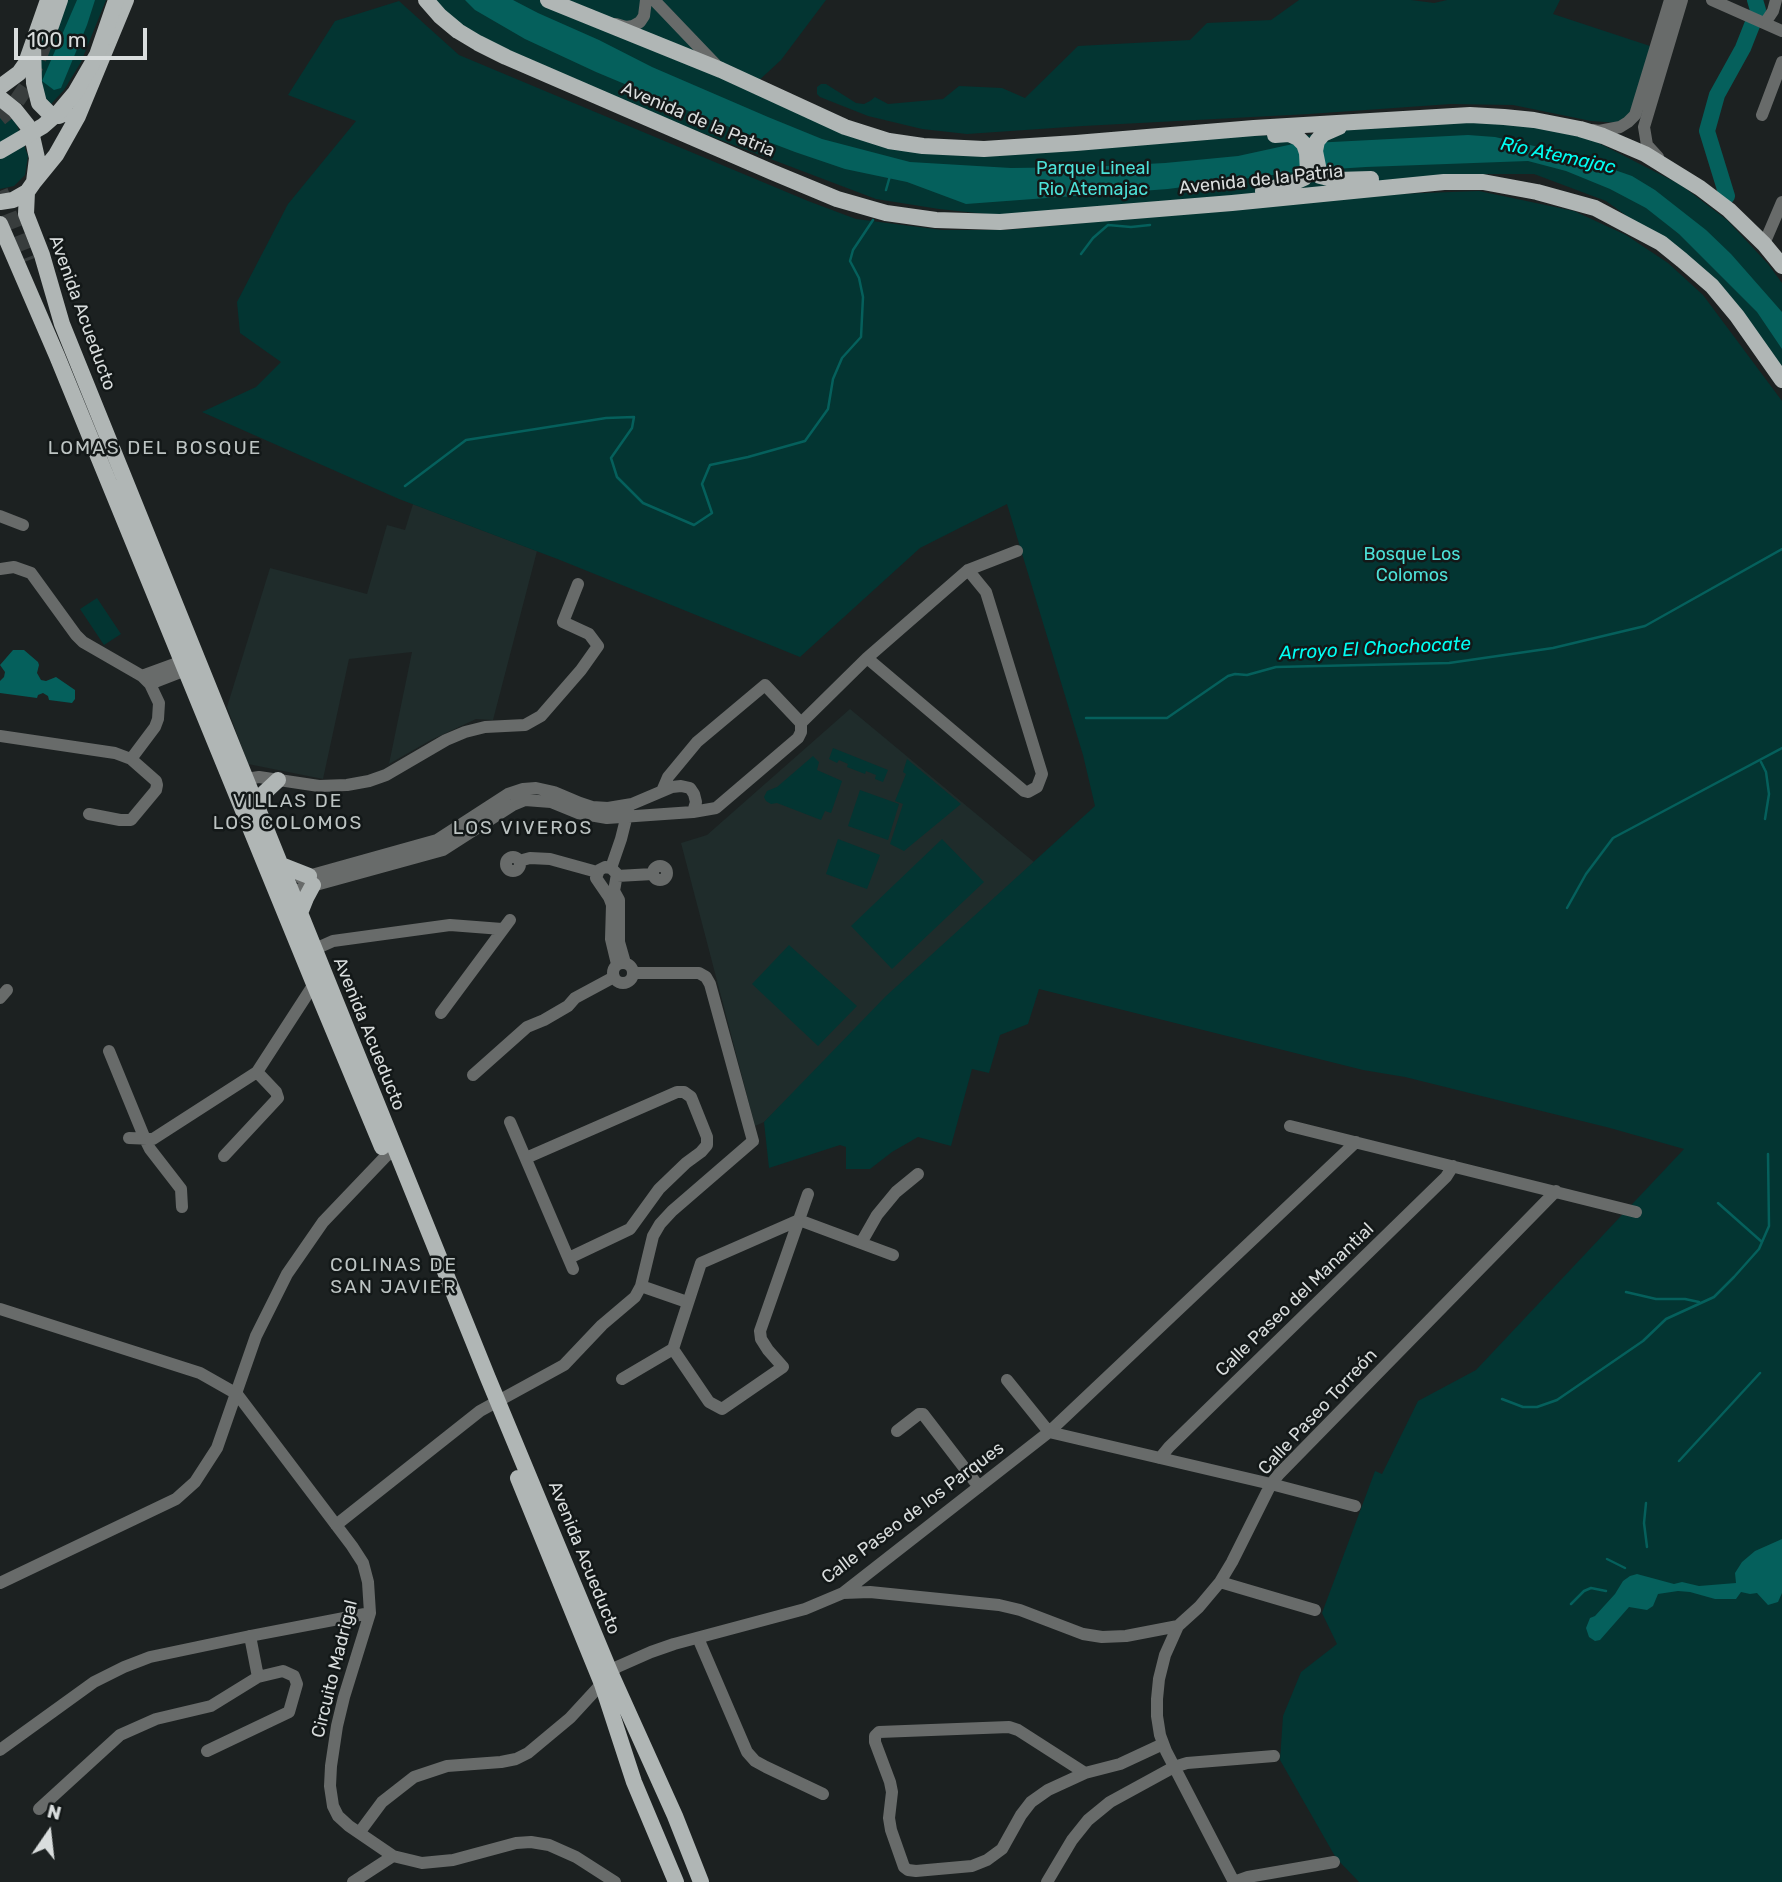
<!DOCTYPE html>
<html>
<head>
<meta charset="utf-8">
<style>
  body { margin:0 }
  #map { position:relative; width:1782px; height:1882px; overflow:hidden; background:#1c2121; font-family:Rubik,sans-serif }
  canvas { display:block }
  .north { position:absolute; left:14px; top:1798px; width:70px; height:70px; -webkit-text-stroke:5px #131818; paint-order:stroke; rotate:14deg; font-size:19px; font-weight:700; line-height:28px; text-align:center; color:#d9dddd }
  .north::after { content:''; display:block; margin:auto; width:24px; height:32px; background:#d9dddd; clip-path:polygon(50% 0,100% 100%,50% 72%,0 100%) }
  .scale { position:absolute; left:14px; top:28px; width:133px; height:32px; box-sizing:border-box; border:4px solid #d9dddd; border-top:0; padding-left:9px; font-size:21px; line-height:24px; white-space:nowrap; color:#d9dddd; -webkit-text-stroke:5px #131818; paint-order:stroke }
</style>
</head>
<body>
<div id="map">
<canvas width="1782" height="1882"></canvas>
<div class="north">N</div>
<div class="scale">100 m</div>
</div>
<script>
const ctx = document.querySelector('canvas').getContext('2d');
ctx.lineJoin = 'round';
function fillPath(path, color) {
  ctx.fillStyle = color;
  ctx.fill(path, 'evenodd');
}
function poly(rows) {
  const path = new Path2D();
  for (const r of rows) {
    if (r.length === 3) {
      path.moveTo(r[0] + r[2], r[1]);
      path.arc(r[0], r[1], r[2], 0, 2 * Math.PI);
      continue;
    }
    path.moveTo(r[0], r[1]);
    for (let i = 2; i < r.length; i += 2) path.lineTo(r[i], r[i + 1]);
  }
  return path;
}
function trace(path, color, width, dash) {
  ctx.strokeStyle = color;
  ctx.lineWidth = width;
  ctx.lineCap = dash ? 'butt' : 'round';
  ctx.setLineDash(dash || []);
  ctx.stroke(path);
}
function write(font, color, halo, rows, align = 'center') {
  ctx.font = font + ' Rubik,sans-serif';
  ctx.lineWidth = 5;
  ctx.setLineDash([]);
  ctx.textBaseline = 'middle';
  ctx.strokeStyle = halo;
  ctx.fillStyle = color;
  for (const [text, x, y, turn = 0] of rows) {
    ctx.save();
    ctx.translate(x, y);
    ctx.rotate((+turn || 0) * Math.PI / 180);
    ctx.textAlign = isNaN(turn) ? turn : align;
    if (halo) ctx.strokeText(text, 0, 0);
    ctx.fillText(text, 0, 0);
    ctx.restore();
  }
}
fillPath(poly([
  [413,504,537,551,493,720,476,719,431,740,389,764,412,652,349,659,323,779,248,764,227,707,270,568,367,594,387,525,405,530],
  [850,709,1034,862,764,1122,755,1126,681,843,707,835]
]), '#1f2c2b');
fillPath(poly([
  [66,0,106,0,81,62,64,90,51,104,40,92,38,51,45,23],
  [433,0,541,0,907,148,1218,136,1308,135,1366,126,1503,120,1585,136,1681,185,1727,220,1768,264,1782,283,1782,373,1693,264,1606,201,1534,174,1489,174,1384,182,1005,216,939,209,876,199,681,125,480,38,441,10],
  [565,0,826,0,781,60,755,84],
  [1299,0,1411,0,1434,3,1447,0,1560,0,1553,14,1650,46,1633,114,1619,123,1591,121,1513,105,1451,104,1309,114,1083,126,967,134,922,129,868,116,820,97,817,94,817,87,821,84,826,84,856,103,864,104,870,101,875,97,888,104,943,99,959,86,1002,88,1025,98,1078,46,1190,40,1207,23,1271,20],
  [399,1,459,55,808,201,856,219,942,230,1006,230,1396,194,1479,191,1574,211,1626,235,1668,263,1703,295,1782,401,1782,1882,1359,1882,1336,1858,1280,1760,1283,1716,1301,1672,1337,1644,1322,1613,1375,1471,1382,1474,1418,1401,1476,1370,1684,1149,1610,1128,1405,1077,1363,1070,1039,989,1028,1024,1000,1035,989,1073,972,1069,951,1146,918,1137,892,1152,870,1169,846,1169,846,1147,840,1145,769,1168,764,1122,886,996,1095,806,1083,755,1007,504,920,548,800,657,560,560,399,499,202,412,256,387,281,362,240,333,237,302,288,204,356,121,288,95,335,21],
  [0,106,17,125,28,156,25,175,14,186,0,189],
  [97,598,121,634,104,645,80,609],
  [833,748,888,770,883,782,875,779,876,775,866,771,865,774,847,767,848,764,839,760,837,763,829,759],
  [813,756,819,762,817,770,842,781,831,813,825,811,821,820,777,803,771,804,766,801,764,797,767,791,777,787],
  [907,759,961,804,904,851,890,844,903,804,895,801,906,774,903,772],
  [860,790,899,804,888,840,848,826],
  [838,839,880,855,867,889,826,874],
  [942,839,984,882,892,969,851,926],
  [789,945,857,1006,818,1046,752,984]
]), '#033532');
fillPath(poly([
  [77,0,95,0,87,25,61,88,54,90,42,81],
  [465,0,513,0,538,13,599,40,652,67,768,117,822,139,910,162,1011,168,1087,167,1165,163,1238,156,1293,144,1468,135,1495,137,1569,154,1632,176,1655,190,1706,230,1731,254,1782,312,1782,349,1757,312,1679,234,1646,208,1610,189,1566,171,1528,161,1366,167,1302,171,1168,189,966,204,907,182,845,169,795,152,706,118,596,72,525,39,475,10],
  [13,650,24,650,38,662,39,665,37,673,41,680,46,681,56,677,75,690,75,699,72,703,49,700,48,696,43,693,38,695,37,698,0,693,0,681,4,677,5,672,0,665],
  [1782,1539,1782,1593,1778,1602,1768,1605,1757,1593,1750,1594,1741,1592,1736,1599,1715,1599,1690,1592,1678,1591,1658,1594,1653,1606,1647,1610,1629,1607,1600,1640,1595,1641,1589,1637,1586,1628,1590,1618,1595,1616,1615,1594,1623,1581,1630,1576,1637,1574,1674,1584,1682,1582,1699,1586,1736,1583,1735,1573,1742,1562,1755,1551]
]), '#05605c');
trace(poly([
  [886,190,890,176],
  [1081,254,1093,238,1108,225,1131,227,1150,225],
  [405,486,466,440,606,418,634,417,632,428,611,458,617,477,643,503,694,525,712,513,702,484,710,465,748,457,805,441,828,409,833,379,842,358,861,337,863,297,859,278,850,261,853,250,873,220],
  [1086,718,1167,718,1228,676,1235,674,1247,675,1276,667,1449,663,1553,648,1645,626,1782,549],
  [1761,762,1766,772,1769,794,1765,819],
  [1567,908,1586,874,1613,838,1782,748],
  [1718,1203,1762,1242],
  [1626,1292,1656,1299,1685,1299,1699,1302],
  [1502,1399,1523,1407,1537,1407,1557,1400,1643,1341,1666,1319,1714,1297,1734,1277,1759,1249,1769,1226,1768,1154],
  [1679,1461,1760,1373],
  [1646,1503,1644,1523,1647,1547],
  [1607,1559,1625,1568],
  [1571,1604,1584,1591,1591,1588,1606,1591]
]), '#05605c', 2.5);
trace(poly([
  [1727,196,1707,131,1717,95,1743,48,1758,10,1755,0]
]), '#05605c', 16);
trace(poly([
  [0,118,12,108,29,83,51,26],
  [0,191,27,261]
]), '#383d3d', 16, [16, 8]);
trace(poly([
  [654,0,718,67],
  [1712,0,1782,31],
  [1765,23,1773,11,1776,0],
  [616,24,626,27,633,26,640,22,644,16,646,0],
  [1762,115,1782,62],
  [1593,130,1599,131,1620,127,1628,122,1635,115,1670,0],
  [1658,157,1647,145,1644,127,1682,0],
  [1764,244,1782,202],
  [0,516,23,525],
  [0,569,14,567,31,573,76,635,83,642,142,676,150,684,159,703,158,719,155,727,131,759],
  [867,658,1024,791,1028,792,1037,787,1042,774,986,592,968,570],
  [142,676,183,661],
  [150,684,186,670],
  [801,723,867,658,968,570,1017,551],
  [0,736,115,753,131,759,156,781,157,785,156,790,131,820,120,820,89,814],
  [246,779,259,777,319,786,347,785,369,781,386,775,446,740,465,732,485,727,525,725,541,716,581,670,598,646,589,634,563,622,578,584],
  [662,791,668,777,697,742,765,685,801,723,801,732,798,738,716,808,693,812],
  [513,864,7],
  [519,861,530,858,550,859,597,872],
  [660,873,7],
  [611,868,621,839,628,811],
  [617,876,653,874],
  [283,894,443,850,513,805,525,800,551,802,578,813,607,818,693,812,696,802,694,794,690,788,681,786,672,787,632,804,608,808,592,807,580,803,554,792,536,788,523,789,508,794,437,840,301,878],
  [315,949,333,941,450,925,502,929],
  [623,973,10],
  [617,964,611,939,612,905,609,897,596,878,599,870,605,867,611,868,617,874,614,891,619,900,619,942,625,963],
  [0,998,7,990],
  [441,1013,510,920],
  [109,1051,145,1139,150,1149,181,1189,182,1207],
  [473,1075,527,1027,544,1020,568,1006,575,998,614,977],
  [510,1122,573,1269],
  [1290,1126,1636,1212],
  [129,1138,153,1139,257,1072,314,984],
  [224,1156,278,1098,276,1092,257,1072],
  [526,1158,677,1092,684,1092,691,1097,707,1137,707,1145,701,1152,686,1163,659,1189,630,1229,569,1258],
  [861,1243,877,1215,896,1192,918,1174],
  [641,1286,687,1302],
  [0,1309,200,1373,237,1394,352,1546,363,1563,368,1582,370,1613,344,1697,337,1726,331,1766,330,1786,333,1806,338,1816,349,1826,393,1856,422,1863,453,1860,516,1843,531,1842,549,1845,576,1857,615,1882],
  [673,1349,709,1402,722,1409,783,1367,768,1350,761,1339,760,1331,808,1194],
  [622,1379,673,1349,701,1263,799,1220,893,1255],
  [1007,1380,1049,1432,1271,1484,1355,1506],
  [897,1431,919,1414,923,1414,979,1487],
  [1160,1458,1169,1447,1446,1177,1453,1166],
  [336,1525,480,1411,564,1365,602,1325,635,1297,641,1286,653,1236,660,1224,672,1211,753,1141,710,984,706,977,699,973,633,973],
  [1220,1582,1315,1610],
  [0,1583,176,1499,195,1482,217,1448,256,1336,287,1274,323,1222,386,1156,395,1151],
  [843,1593,870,1592,999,1605,1020,1610,1083,1634,1102,1637,1126,1636,1178,1626],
  [698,1638,747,1752,755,1761,766,1767,823,1794],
  [0,1750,94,1682,124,1667,150,1657,250,1636,370,1613],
  [207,1751,289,1712,297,1684,294,1676,283,1671,258,1677],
  [1085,1773,1018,1730,1009,1727,879,1732,875,1736,875,1742,890,1782,892,1792,889,1818,891,1830,904,1867,908,1870,916,1871,972,1866,987,1860,1002,1849,1021,1815,1031,1802,1048,1790,1085,1773,1120,1764,1163,1744],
  [39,1809,120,1735,156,1719,211,1706,258,1677,250,1636],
  [359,1833,382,1802,414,1777,447,1766,501,1762,516,1759,528,1753,570,1718,617,1667,651,1652,674,1644,805,1609,843,1593,1049,1432,1356,1142],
  [1334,1862,1248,1877,1234,1882,1166,1751,1160,1735,1157,1716,1157,1699,1159,1679,1165,1655,1178,1626,1199,1607,1220,1582,1232,1562,1271,1484,1279,1474,1556,1191],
  [353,1882,393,1856],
  [1047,1882,1072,1840,1088,1820,1110,1802,1174,1767,1187,1763,1274,1756]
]), '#686b6a', 12);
trace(poly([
  [426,0,440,16,458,31,478,43,506,57,772,172,837,199,886,213,936,220,1000,222,1232,203,1444,182,1483,182,1537,192,1595,208,1661,243,1682,260,1712,286,1737,316,1782,380],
  [548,0,721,70,845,127,889,141,923,146,984,149,1076,143,1254,128,1470,115,1504,117,1534,120,1580,129,1603,136,1645,154,1700,188,1729,210,1764,244,1782,266],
  [51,26,60,0],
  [33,44,34,83,39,103,49,113,59,116,66,113],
  [0,87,19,73,26,63,48,0],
  [0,98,15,110,27,125,32,136,37,158,34,182,27,192,13,200,0,202],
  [1339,127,1323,134,1317,141,1315,151,1320,176,1337,180,1371,179],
  [34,182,56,155,78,116,126,0],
  [1263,191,1295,182,1304,178,1308,172,1307,153,1304,144,1298,138,1289,134,1275,135],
  [27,192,26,214,42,255,62,324,488,1378,611,1674,675,1816,701,1882],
  [0,224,57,356,314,984,382,1147],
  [257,806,263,794,278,780],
  [281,865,309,876],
  [300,913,306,898,313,885],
  [518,1478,602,1684,634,1782,676,1882]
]), '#b0b6b5', 16);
trace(poly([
  [0,151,43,126,59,112,75,93,97,55,116,0]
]), '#b0b6b5', 16);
write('18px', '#d9dddd', '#131818', [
  ["Avenida de la Patria",698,120,23],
  ["Avenida de la Patria",1261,180,-6],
  ["Avenida Acueducto",82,313,70],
  ["Avenida Acueducto",369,1034,68],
  ["Calle Paseo del Manantial",1295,1300,-44],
  ["Calle Paseo Torreón",1318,1412,-47],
  ["Calle Paseo de los Parques",913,1513,-37],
  ["Avenida Acueducto",584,1558,68],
  ["Circuito Madrigal",335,1669,-76]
]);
write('18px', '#4ce1d8', '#131818', [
  ["Parque Lineal",1093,169],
  ["Rio Atemajac",1093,190],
  ["Bosque Los",1412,555],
  ["Colomos",1412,576]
]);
write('italic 19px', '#00fef3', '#131818', [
  ["Río Atemajac",1558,156,12],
  ["Arroyo El Chochocate",1375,649,-3]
]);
ctx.letterSpacing = '2px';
write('19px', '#bdc4c3', '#131818', [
  ["LOMAS DEL BOSQUE",155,449],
  ["VILLAS DE",288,802],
  ["LOS COLOMOS",288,824],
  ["LOS VIVEROS",523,829],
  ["COLINAS DE",394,1266],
  ["SAN JAVIER",394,1288]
]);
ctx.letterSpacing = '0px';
</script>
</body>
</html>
